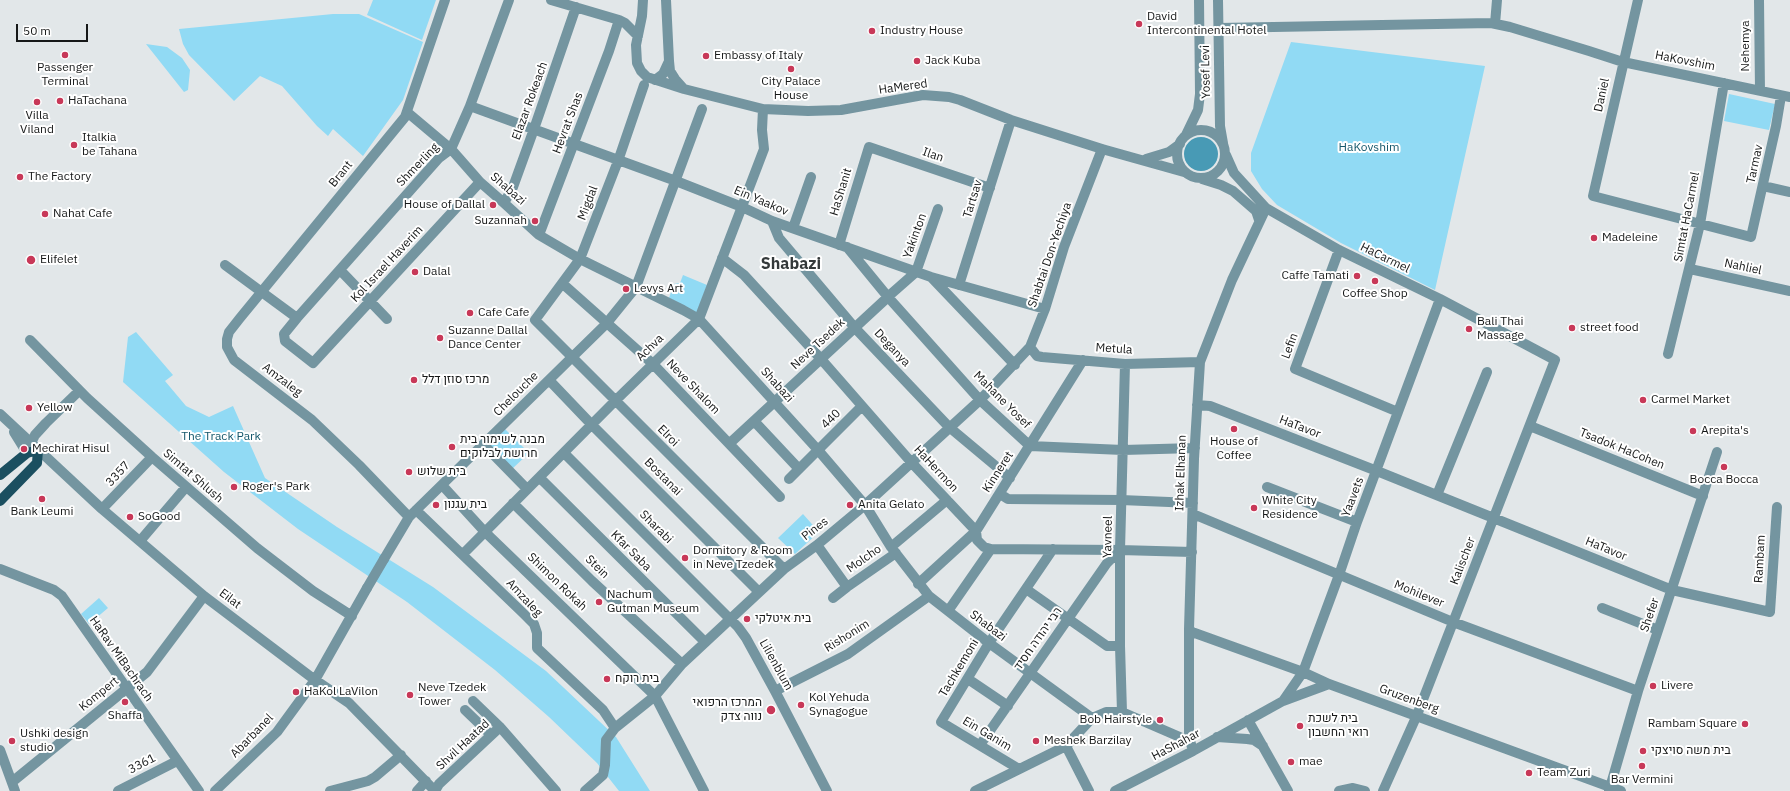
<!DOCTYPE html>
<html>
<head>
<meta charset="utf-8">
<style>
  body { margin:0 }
  #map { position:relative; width:1790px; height:791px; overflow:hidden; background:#e2e7e9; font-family:"IBM Plex Sans",sans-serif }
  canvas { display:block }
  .scale { position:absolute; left:16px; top:24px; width:72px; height:18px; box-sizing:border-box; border:2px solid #161818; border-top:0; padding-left:5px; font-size:12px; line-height:14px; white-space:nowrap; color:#161818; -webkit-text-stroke:3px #fff; paint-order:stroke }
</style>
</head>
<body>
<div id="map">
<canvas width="1790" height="791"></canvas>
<div class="scale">50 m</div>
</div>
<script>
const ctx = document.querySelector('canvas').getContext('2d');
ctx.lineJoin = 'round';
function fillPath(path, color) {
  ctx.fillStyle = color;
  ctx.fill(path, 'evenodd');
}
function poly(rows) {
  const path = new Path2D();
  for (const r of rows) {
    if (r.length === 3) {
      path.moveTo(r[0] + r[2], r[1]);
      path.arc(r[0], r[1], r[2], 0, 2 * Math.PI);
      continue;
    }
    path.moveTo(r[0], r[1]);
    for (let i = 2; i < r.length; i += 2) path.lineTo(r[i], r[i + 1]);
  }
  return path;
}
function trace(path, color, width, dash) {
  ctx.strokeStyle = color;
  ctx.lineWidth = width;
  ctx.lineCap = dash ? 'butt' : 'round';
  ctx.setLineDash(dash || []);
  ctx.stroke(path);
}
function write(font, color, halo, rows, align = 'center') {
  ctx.font = font + ' "IBM Plex Sans",Heebo,sans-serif';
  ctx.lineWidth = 4;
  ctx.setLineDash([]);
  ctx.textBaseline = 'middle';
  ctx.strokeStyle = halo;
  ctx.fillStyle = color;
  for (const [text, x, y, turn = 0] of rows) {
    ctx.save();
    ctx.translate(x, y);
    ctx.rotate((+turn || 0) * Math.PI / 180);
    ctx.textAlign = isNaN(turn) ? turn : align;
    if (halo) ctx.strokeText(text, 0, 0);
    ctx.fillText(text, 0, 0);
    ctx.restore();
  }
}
fillPath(poly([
  [373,0,436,0,422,40,367,15],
  [333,14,359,14,423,42,403,100,363,156,333,129,328,136,317,126,282,86,260,76,234,101,189,55,183,44,179,29],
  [1291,42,1485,66,1435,290,1341,243,1277,205,1262,189,1251,171,1251,153],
  [146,44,167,47,182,58,190,70,188,90,184,92],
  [1729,94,1775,104,1769,130,1724,121],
  [683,275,707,285,697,313,669,298,674,284,680,283],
  [136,332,173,375,165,381,186,406,209,417,233,406,265,478,337,527,433,587,546,671,616,737,650,791,619,791,597,763,549,717,495,670,407,602,298,529,224,472,123,382,128,337],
  [505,429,529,453,511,470,488,446],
  [803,514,819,532,795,554,778,538],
  [99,598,108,608,89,624,81,614]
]), '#91daf4');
fillPath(poly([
  [1201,154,17]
]), '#489ab5');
trace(poly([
  [551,0,619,20,625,23,638,36],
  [643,0,642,16,636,45,637,63,641,71,647,77,684,89,763,109,808,111,841,110,923,95,949,97,960,100,1011,120,1102,149,1184,172],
  [1218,0,1220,126,1223,143],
  [1638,0,1593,196,1751,237,1776,126,1781,96],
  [1759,0,1760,91],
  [1495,24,1497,0],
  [1219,28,1491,23,1510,27,1589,51,1623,62,1790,97],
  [669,61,670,71,675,79,683,88],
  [655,80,663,74,669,61,666,0],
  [644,85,618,161,580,259,535,320,784,569],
  [470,106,676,181,742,207,772,221,931,277,1045,309],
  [407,112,451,149,480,182,504,203,539,235,580,259,683,310,699,319,818,450,865,505,891,547,929,596,989,643,1092,718],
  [1201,154,24],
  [1186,135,1198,110,1200,94,1199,0],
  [1226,155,1234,173,1266,208,1339,250,1440,299,1555,360,1417,715,1383,791],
  [1146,159,1169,152,1180,144],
  [1202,179,1221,185,1233,191,1256,211,1259,220],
  [1763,186,1790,192],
  [504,203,513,187,534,129,576,7],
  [772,221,779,238,855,328,949,427,1010,478],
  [793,228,811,177],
  [539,235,609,51,619,20],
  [839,245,869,147,990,188],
  [847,247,888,297,980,400,1030,446,1123,450,1195,448],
  [1339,250,1295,369,1398,412],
  [722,258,744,275,821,359,911,462,976,531,977,540,984,547,991,549,1120,550,1192,552],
  [225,265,297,318,284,334,285,341,313,363,480,182],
  [1690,269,1790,291],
  [340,270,387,319],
  [932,278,1015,365],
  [563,284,653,364,780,497],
  [959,285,1011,120],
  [891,294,916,272,938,209],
  [297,318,439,158,451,149,470,106,509,0],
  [30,340,87,398,152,457,257,548,313,591,352,616],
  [1030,347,1037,356,1042,357,1125,364,1200,362],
  [1668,354,1700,224,1724,83],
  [549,380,592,425,759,592],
  [1197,405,1210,406,1377,471,1672,590,1770,612,1777,507],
  [0,414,102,509,204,596,315,680,349,703,435,791],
  [754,421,799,469,862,406],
  [1530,426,1703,496],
  [14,432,27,453],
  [31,443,35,435,46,423,79,391],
  [730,443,888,297],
  [484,445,527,489],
  [564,453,738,627,746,638,775,691,827,791],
  [540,478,705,642],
  [789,479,799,469],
  [442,485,484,531,655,696,704,791],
  [1267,487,1357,522],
  [1000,494,1008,499,1121,500,1193,503],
  [1437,495,1487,372],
  [513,503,592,581,682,664],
  [102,509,152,457],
  [416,510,524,614,534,624,537,633,537,648,603,710,615,728],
  [1193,514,1453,622,1638,691],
  [409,517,359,465,312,420,234,360,227,347,227,339,229,332,240,318,405,117,445,0],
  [140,541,186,487],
  [817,545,847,587,896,553],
  [891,547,947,500],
  [463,554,615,401,699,319,764,149,762,130,763,109],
  [384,559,409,517,606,324,636,287,702,109],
  [0,569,54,590,62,596,199,791],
  [918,584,976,531,1083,360],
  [1026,589,1107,646,1120,646],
  [833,598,847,587],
  [1602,608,1658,630],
  [948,611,991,549],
  [1189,629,1192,632,1303,672,1329,684,1621,791],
  [968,679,1008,706],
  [775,691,848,654,929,596],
  [473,701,500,727,556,791],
  [1283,701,1303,672,1339,575,1357,522,1440,299],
  [465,710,491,735],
  [1122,712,1120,646,1120,550,1125,364],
  [1248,720,1288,791],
  [1217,737,1247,739,1254,740,1263,746],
  [980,745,1107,563,1120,550],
  [1066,746,1089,791],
  [0,750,15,791],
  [1193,751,1189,737,1189,629,1194,459,1200,362,1232,280,1266,208],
  [1019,769,941,722,989,643,1053,549],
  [12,782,147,672,204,596],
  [118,791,177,761],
  [215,791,277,732,315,680,367,588],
  [330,791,368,781,375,777,401,755],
  [417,791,426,781],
  [435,791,439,784,500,727],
  [585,791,603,775,605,765,606,740,615,728,655,696,682,664,784,569,817,545,865,505,980,400,1030,347,1045,309,1064,247,1102,149],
  [975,791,1066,746,1092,718,1106,712,1122,712,1189,741],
  [1115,791,1193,751,1283,701,1329,684],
  [1339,791,1353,788,1365,791],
  [1609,791,1638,691,1717,452]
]), '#7495a0', 10);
trace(poly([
  [0,475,27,453,38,450,37,463,0,501]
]), '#1b4f60', 10);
trace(poly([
  [367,588,384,559]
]), '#7495a0', 10);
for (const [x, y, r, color] of [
  [1139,24,4,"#c83858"],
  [872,31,4,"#c83858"],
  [65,55,4,"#c83858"],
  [706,56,4,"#c83858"],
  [917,61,4,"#c83858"],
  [791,69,4,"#c83858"],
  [60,101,4,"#c83858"],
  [37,102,4,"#c83858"],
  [74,145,4,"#c83858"],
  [20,177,4,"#c83858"],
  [493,205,4,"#c83858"],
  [45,214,4,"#c83858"],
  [535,221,4,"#c83858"],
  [1594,238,4,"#c83858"],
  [31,260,5,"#c83858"],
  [415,272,4,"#c83858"],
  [1357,276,4,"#c83858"],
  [1375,281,4,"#c83858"],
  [626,289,4,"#c83858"],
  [470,313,4,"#c83858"],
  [1572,328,4,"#c83858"],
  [1469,329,4,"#c83858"],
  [440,338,4,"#c83858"],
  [414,380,4,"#c83858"],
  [1643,400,4,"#c83858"],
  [29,408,4,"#c83858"],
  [1234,429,4,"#c83858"],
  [1693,431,4,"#c83858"],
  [452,447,4,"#c83858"],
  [24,449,4,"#c83858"],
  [1724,467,4,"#c83858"],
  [409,472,4,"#c83858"],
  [234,487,4,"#c83858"],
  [42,499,4,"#c83858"],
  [436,505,4,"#c83858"],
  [850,505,4,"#c83858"],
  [1254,508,4,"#c83858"],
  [130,517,4,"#c83858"],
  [685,558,4,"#c83858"],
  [599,602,4,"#c83858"],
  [747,619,4,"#c83858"],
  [607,679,4,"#c83858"],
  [1653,686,4,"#c83858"],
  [296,692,4,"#c83858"],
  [410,695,4,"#c83858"],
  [125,702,4,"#c83858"],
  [801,705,4,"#c83858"],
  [771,710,5,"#c83858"],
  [1160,720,4,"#c83858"],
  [1745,724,4,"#c83858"],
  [1300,726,4,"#c83858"],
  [12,741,4,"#c83858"],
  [1036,741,4,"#c83858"],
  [1643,751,4,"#c83858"],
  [1291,762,4,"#c83858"],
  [1642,766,4,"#c83858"],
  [1529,773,4,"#c83858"]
]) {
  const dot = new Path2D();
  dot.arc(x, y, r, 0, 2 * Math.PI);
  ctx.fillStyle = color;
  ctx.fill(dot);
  trace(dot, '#fff', 1.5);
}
write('12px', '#161818', '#fff', [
  ["David",1147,17],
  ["Intercontinental Hotel",1147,31],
  ["Industry House",880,31],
  ["Embassy of Italy",714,56],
  ["Jack Kuba",925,61],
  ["Passenger",65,68,"center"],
  ["Terminal",65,82,"center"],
  ["City Palace",791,82,"center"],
  ["House",791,96,"center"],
  ["HaTachana",68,101],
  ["Villa",37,116,"center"],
  ["Viland",37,130,"center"],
  ["Italkia",82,138],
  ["be Tahana",82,152],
  ["The Factory",28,177],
  ["House of Dallal",485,205,"right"],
  ["Nahat Cafe",53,214],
  ["Suzannah",527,221,"right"],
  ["Madeleine",1602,238],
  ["Elifelet",40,260],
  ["Dalal",423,272],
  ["Caffe Tamati",1349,276,"right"],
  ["Levys Art",634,289],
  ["Coffee Shop",1375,294,"center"],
  ["Cafe Cafe",478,313],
  ["Bali Thai",1477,322],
  ["Massage",1477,336],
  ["street food",1580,328],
  ["Suzanne Dallal",448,331],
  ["Dance Center",448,345],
  ["מרכז סוזן דלל",422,380],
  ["Carmel Market",1651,400],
  ["Yellow",37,408],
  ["Arepita's",1701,431],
  ["מבנה לשימור בית",460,440],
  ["חרושת לבלוקים",460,454],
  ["House of",1234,442,"center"],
  ["Coffee",1234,456,"center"],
  ["Mechirat Hisul",32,449],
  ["בית שלוש",417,472],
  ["Bocca Bocca",1724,480,"center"],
  ["Roger's Park",242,487],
  ["White City",1262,501],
  ["Residence",1262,515],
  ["בית עגנון",444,505],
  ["Anita Gelato",858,505],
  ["Bank Leumi",42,512,"center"],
  ["SoGood",138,517],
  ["Dormitory & Room",693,551],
  ["in Neve Tzedek",693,565],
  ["Nachum",607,595],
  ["Gutman Museum",607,609],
  ["בית איטלקי",755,619],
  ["בית רוקח",615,679],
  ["Livere",1661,686],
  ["Neve Tzedek",418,688],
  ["Tower",418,702],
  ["HaKol LaVilon",304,692],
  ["Kol Yehuda",809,698],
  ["Synagogue",809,712],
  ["המרכז הרפואי",762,703,"right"],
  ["נווה צדק",762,717,"right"],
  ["Shaffa",125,716,"center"],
  ["בית לשכת",1308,719],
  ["רואי החשבון",1308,733],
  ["Bob Hairstyle",1152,720,"right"],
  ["Rambam Square",1737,724,"right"],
  ["Ushki design",20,734],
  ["studio",20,748],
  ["Meshek Barzilay",1044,741],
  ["בית משה סויצקי",1651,751],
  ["mae",1299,762],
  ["Team Zuri",1537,773],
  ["Bar Vermini",1642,780,"center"]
], 'left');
write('12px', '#161818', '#fff', [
  ["Nehemya",1746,46,-90],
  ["HaKovshim",1685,61,11],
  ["Yosef Levi",1206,72,-91],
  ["HaMered",903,87,-8],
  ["Daniel",1602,95,-78],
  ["Elazar Rokeach",530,101,-70],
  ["Hevrat Shas",568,123,-69],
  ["Ilan",933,155,19],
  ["Tarmav",1755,164,-78],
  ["Shmerling",418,165,-46],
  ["Brant",341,174,-51],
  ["Shabazi",508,189,41],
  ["HaShanit",841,192,-73],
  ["Tartsav",973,199,-73],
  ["Ein Yaakov",761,201,23],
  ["Migdal",588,203,-69],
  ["Simtat HaCarmel",1687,217,-79],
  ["Yakinton",915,236,-70],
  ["Shabtai Don-Yechiya",1050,255,-71],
  ["HaCarmel",1385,258,26],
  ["Kol Israel Haverim",387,264,-47],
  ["Nahliel",1743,267,12],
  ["Neve Tsedek",818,344,-43],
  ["Lefin",1290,346,-70],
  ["Achva",650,348,-44],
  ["Deganya",892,348,47],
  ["Metula",1114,349,4],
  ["Amzaleg",282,380,37],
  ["Shabazi",777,385,48],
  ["Neve Shalom",693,387,46],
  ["Chelouche",516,394,-45],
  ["Mahane Yosef",1002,400,45],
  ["440",831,419,-45],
  ["HaTavor",1300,427,21],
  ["Elroi",668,436,45],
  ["Tsadok HaCohen",1622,449,22],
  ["HaHermon",936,469,47],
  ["Kinneret",998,472,-57],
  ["Izhak Elhanan",1181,473,-88],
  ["3357",118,474,-47],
  ["Simtat Shlush",193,476,41],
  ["Bostanai",663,477,45],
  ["Yaavets",1353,497,-69],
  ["Sharabi",656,527,45],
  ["Pines",815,529,-38],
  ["Yavneel",1108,537,-89],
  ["HaTavor",1606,549,22],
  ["Kfar Saba",631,551,45],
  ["Molcho",864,559,-35],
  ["Rambam",1760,559,-87],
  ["Kalischer",1463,561,-69],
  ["Stein",597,567,44],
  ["Shimon Rokah",557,582,44],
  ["Mohilever",1419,594,22],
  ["Amzaleg",524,598,47],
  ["Eilat",230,599,37],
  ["Shefer",1650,615,-71],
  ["Shabazi",988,626,37],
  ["Rishonim",847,636,-32],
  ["רבי יהודה חסיד",1038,639,-55],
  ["HaRav MiBachrach",121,659,55],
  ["Lilienblum",776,665,61],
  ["Tachkemoni",959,668,-59],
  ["Kompert",99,694,-39],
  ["Gruzenberg",1409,699,20],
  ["Ein Ganim",987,734,31],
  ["Abarbanel",252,736,-46],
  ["Shvil Haatad",463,745,-43],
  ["HaShahar",1176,745,-28],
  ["3361",142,764,-27]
]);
write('12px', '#14576b', '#fff', [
  ["HaKovshim",1369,148],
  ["The Track Park",221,437]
]);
write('bold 16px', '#34393a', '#fff', [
  ["Shabazi",791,264]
]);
</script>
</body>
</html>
